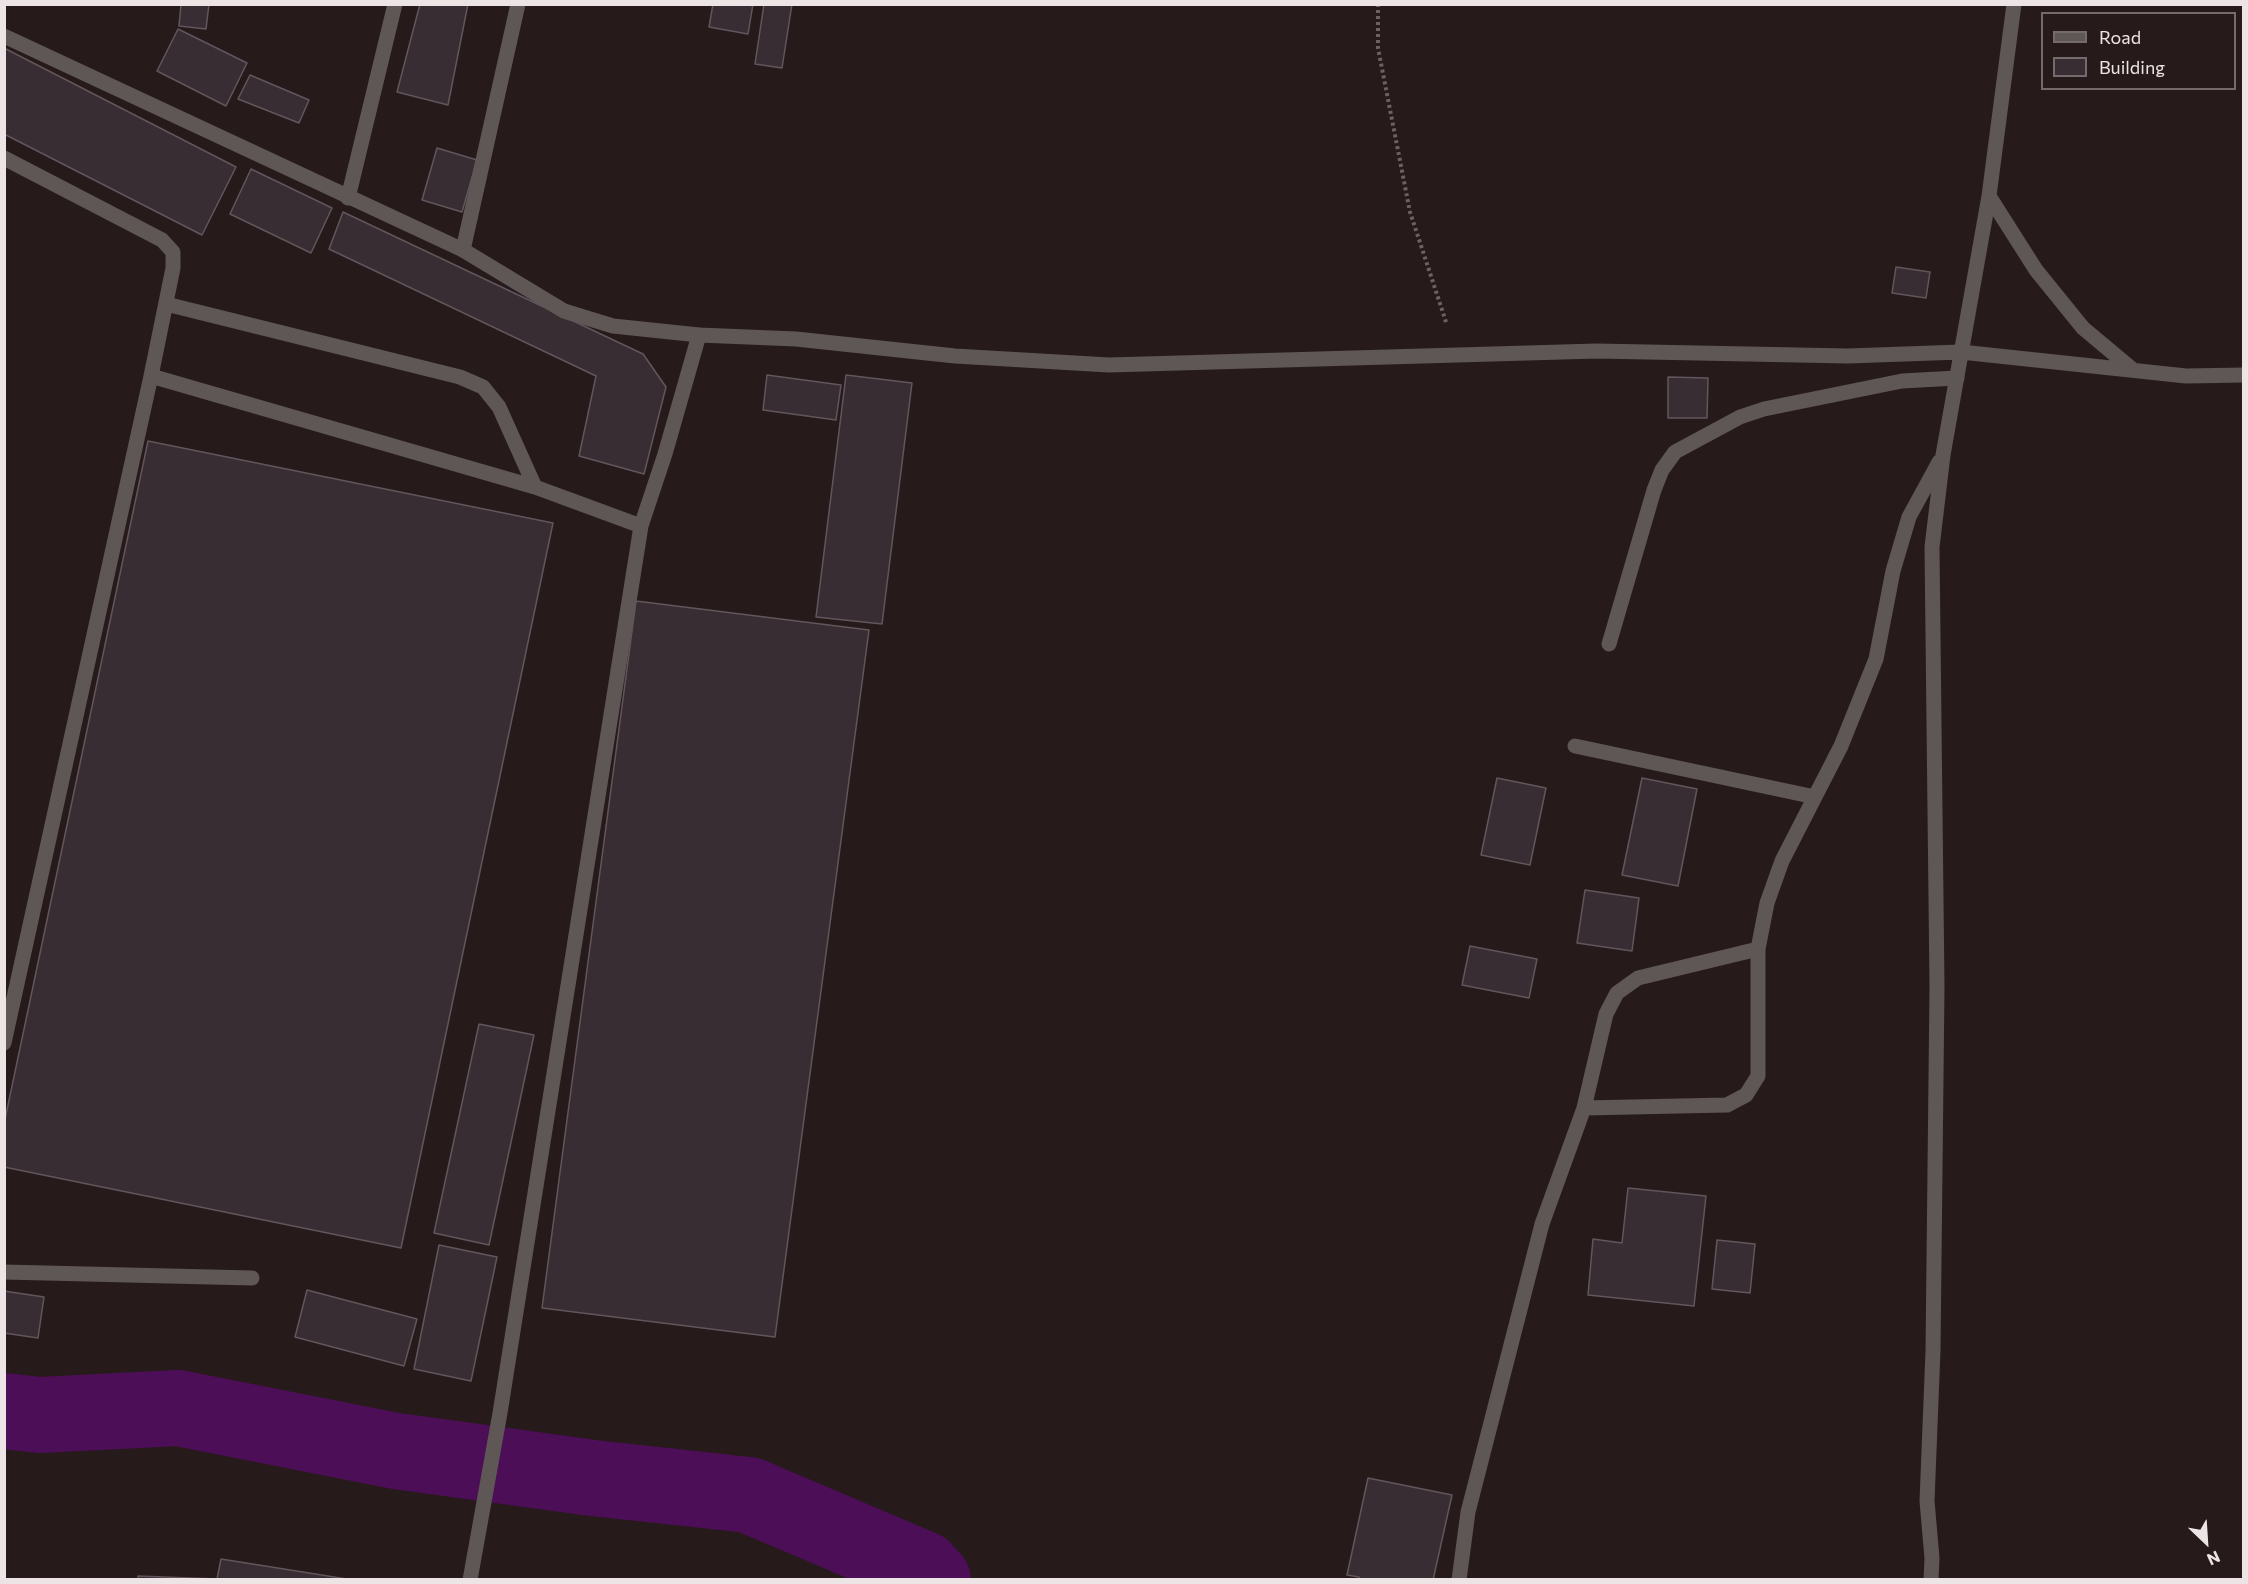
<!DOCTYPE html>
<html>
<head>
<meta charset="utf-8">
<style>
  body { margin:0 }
  #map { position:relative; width:2248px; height:1584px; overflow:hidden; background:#271a1b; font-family:Commissioner,sans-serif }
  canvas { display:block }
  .frame { position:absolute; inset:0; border:6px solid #ede4e5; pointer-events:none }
  .legend { position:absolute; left:2041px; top:12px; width:195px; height:78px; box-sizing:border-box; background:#271a1b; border:2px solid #766b6c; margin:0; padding:8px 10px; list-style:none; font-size:18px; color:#ede4e5 }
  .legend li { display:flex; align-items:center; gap:12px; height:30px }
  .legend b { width:30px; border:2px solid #766b6c }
  .north { position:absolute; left:2176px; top:1512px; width:60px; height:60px; -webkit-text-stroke:4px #271a1b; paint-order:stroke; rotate:155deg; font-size:16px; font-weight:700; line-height:24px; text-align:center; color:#ede4e5 }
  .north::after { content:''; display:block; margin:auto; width:21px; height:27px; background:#ede4e5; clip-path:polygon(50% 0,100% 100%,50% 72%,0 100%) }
</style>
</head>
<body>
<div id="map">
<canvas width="2248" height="1584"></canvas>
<div class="frame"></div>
<ul class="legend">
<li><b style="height:8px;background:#5e5755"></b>Road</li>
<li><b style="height:16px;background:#392d34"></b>Building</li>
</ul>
<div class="north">N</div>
</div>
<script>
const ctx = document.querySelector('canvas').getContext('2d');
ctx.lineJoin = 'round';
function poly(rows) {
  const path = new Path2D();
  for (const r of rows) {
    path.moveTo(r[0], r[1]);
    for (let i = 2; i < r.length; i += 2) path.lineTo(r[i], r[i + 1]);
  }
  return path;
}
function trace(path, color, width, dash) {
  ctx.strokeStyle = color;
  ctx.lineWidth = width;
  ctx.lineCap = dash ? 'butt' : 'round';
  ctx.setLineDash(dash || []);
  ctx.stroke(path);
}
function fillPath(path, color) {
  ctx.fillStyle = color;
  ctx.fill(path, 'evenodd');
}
trace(poly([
  [4,1411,40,1415,178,1408,396,1451,593,1478,749,1495,923,1569,933,1580]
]), '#4c0e57', 76);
const building = poly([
  [181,4,209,4,206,29,179,26,181,4],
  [420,4,468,4,448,105,397,92,420,4],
  [713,4,753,4,748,34,709,27,713,4],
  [764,4,792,4,782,68,755,64,764,4],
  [178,29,247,63,226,106,157,71,178,29],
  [4,48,236,167,202,235,4,134,4,48],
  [250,75,309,100,299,123,238,99,250,75],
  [437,148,477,160,462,212,422,200,437,148],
  [251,169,332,208,311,253,230,214,251,169],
  [343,212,643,354,666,387,644,474,579,456,596,376,329,249,343,212],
  [1896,267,1930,272,1926,298,1892,293,1896,267],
  [767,375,841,385,836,420,763,410,767,375],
  [846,375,912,383,882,624,816,617,846,375],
  [1668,377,1708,378,1707,418,1668,418,1668,377],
  [148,441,553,523,401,1248,4,1167,4,1124,148,441],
  [636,601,869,630,775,1337,542,1308,636,601],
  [1497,778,1546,788,1530,865,1481,855,1497,778],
  [1642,778,1697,789,1678,886,1622,875,1642,778],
  [1585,890,1639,898,1632,951,1577,943,1585,890],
  [1470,946,1537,959,1529,998,1462,985,1470,946],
  [479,1024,534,1035,489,1245,434,1233,479,1024],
  [1628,1188,1706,1196,1694,1306,1588,1295,1593,1239,1622,1243,1628,1188],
  [1717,1240,1755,1244,1750,1293,1712,1289,1717,1240],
  [439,1245,497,1257,471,1381,414,1369,439,1245],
  [307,1290,417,1319,404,1366,295,1337,307,1290],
  [4,1291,44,1297,38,1338,4,1333,4,1291],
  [1368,1478,1452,1495,1433,1580,1359,1580,1359,1577,1347,1575,1368,1478],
  [221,1559,353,1580,138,1580,138,1576,217,1579,221,1559]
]);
fillPath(building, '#392d34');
trace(building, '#63555c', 1.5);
trace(poly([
  [1378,4,1378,48,1410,212,1447,325]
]), '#6d6162', 4, [3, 3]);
trace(poly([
  [4,158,162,240,173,252,173,268,151,376,535,487,641,526,665,454,699,335],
  [348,198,395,4],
  [463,250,518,4],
  [166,304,460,377,483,387,499,407,535,487],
  [1609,644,1654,490,1662,470,1675,452,1740,417,1764,409,1902,381,1957,378],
  [4,1043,151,376],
  [4,1272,252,1278],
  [470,1580,500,1413,641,526]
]), '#5e5755', 15);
trace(poly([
  [4,36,463,250,564,311,613,326,699,335,796,339,955,356,1109,365,1597,351,1848,356,1961,352,2186,376,2244,375],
  [1989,196,2036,270,2083,328,2132,369],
  [1575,746,1815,797],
  [1584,1108,1727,1105,1746,1095,1758,1076,1758,949],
  [1459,1580,1468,1512,1542,1224,1584,1108,1606,1014,1617,993,1638,978,1758,949,1767,903,1782,861,1841,746,1876,659,1893,571,1909,517,1939,462],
  [1931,1580,1932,1558,1927,1501,1933,1351,1937,987,1932,547,1943,455,1989,196,2014,4]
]), '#5e5755', 15);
</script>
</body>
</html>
